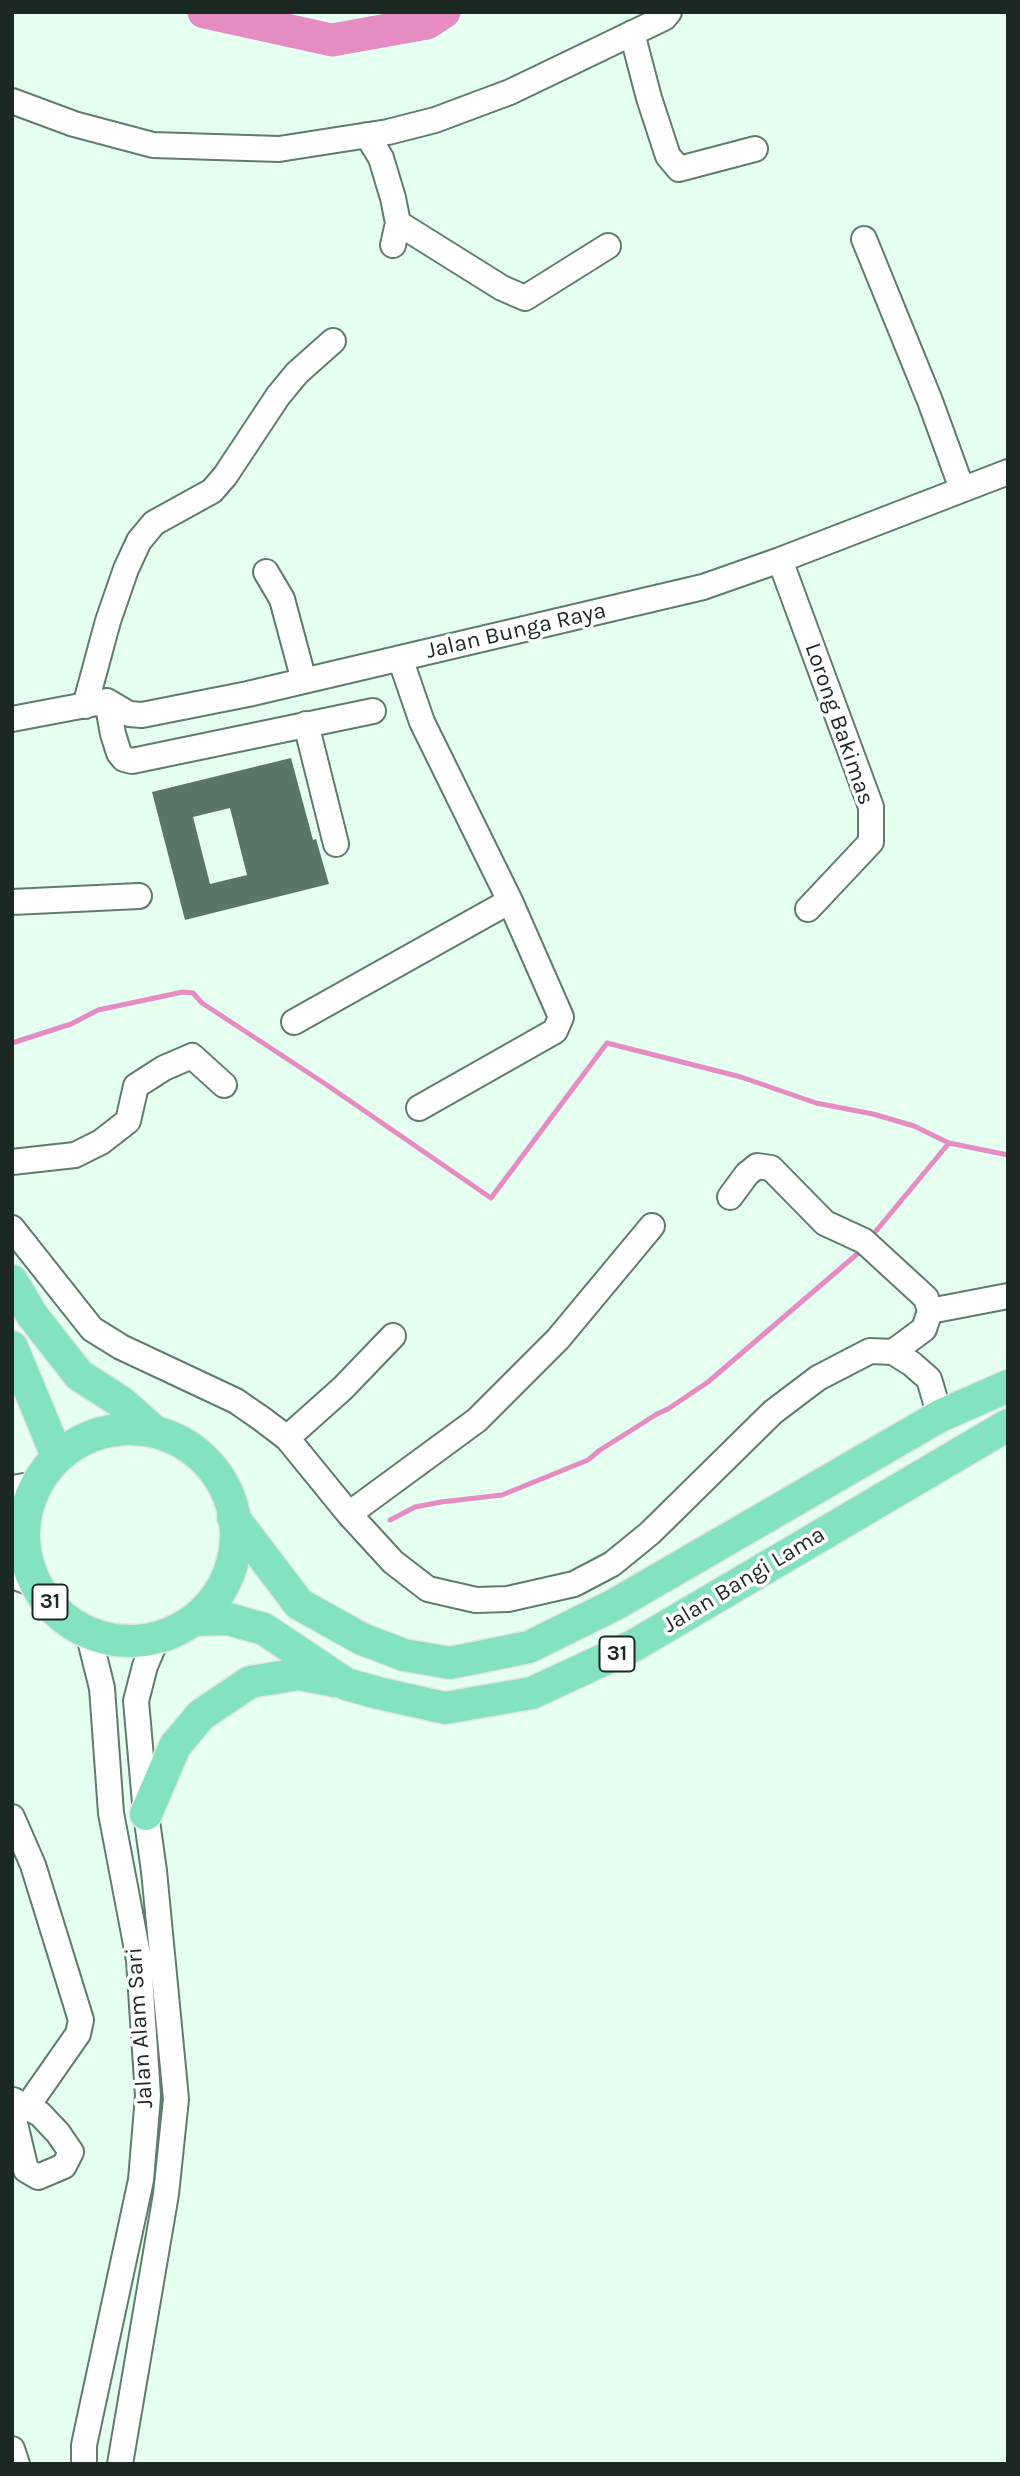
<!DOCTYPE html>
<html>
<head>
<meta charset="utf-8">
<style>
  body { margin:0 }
  #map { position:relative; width:1020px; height:2476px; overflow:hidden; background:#e5fff1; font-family:Karla,sans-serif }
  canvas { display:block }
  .frame { position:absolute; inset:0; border:14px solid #1c2822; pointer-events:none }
</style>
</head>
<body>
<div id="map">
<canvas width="1020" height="2476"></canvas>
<div class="frame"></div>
</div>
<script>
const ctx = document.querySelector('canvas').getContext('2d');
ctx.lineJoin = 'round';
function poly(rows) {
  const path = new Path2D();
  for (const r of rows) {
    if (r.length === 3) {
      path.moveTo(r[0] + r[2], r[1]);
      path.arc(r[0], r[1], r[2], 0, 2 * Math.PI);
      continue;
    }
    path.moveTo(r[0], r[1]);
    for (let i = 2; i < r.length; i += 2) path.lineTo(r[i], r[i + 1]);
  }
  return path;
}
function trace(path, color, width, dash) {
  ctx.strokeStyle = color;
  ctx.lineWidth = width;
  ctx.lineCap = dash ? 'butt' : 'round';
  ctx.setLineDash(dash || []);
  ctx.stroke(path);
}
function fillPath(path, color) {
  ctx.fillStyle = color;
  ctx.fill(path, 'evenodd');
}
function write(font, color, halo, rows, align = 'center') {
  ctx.font = font + ' Karla,sans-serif';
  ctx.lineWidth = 7;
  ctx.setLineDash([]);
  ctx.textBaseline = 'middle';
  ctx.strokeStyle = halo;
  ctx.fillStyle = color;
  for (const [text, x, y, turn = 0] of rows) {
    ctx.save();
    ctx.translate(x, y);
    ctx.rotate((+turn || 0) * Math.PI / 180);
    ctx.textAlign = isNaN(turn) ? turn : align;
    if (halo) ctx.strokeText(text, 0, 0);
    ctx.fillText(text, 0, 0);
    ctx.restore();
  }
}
trace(poly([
  [12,1043,71,1024,98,1010,183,992,193,993,202,1003,324,1083,491,1198,607,1043,741,1077,816,1103,873,1114,914,1126,949,1143,1008,1155],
  [876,1231,949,1143],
  [390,1520,415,1507,441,1502,502,1495,588,1460,600,1450,657,1414,668,1409,708,1382,863,1249]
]), '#e58cc3', 5);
trace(poly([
  [204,12,332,40,427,23,444,12]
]), '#e58cc3', 33);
fillPath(poly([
  [291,758,313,840,316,839,329,884,185,920,152,792],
  [230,808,247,875,210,884,193,817]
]), '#597667');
const minor = poly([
  [632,33,649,98,668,156,679,169,755,149],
  [12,101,74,124,153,145,279,149,388,132,435,120,510,92,664,18,669,12],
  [367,135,381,158,393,198,398,223,393,245],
  [398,223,502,288,525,298,608,246],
  [864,239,930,401,962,489],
  [780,560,871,807,871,842,808,909],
  [266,572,282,599,304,681],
  [400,658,422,722,510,901,561,1017,555,1031,419,1108],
  [107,701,113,734,119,753,124,759,132,761,373,711],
  [85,706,108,621,126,569,139,541,154,523,212,491,225,476,278,396,297,373,333,341],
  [12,719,107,701,129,714,142,715,248,694,703,587,780,560,1008,472],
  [306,724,336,844],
  [12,902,139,896],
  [294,1022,510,901],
  [12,1162,75,1155,101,1142,128,1121,136,1086,164,1068,192,1056,224,1085],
  [730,1197,747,1174,757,1166,771,1168,825,1223,864,1241,926,1298,930,1311,924,1329,893,1352],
  [12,1228,92,1329,121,1347,236,1401,262,1419,287,1438,349,1514,393,1562,428,1589,476,1600,508,1599,574,1584,612,1564,650,1533,773,1412,818,1378,870,1351,893,1352,912,1364,929,1379,940,1416],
  [930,1311,1008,1296],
  [287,1438,343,1388,393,1336],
  [12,1488,36,1484],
  [349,1514,477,1420,558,1339,652,1226],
  [12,1576,37,1585],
  [12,1817,33,1865,81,2020,78,2034,27,2107],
  [12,2111,26,2170,38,2177,64,2166,71,2152,58,2133,40,2114,13,2100],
  [12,2449,17,2464],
  [84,2464,84,2445,141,2180,148,2096,139,1960,111,1813,102,1688,88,1632],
  [120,2464,166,2194,176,2099,154,1871,146,1814,136,1701,145,1666,157,1638]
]);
const major = poly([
  [12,1281,32,1315,79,1375,121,1402,154,1431],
  [12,1347,57,1456],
  [130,1535,106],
  [233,1517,299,1604,362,1639,404,1655,450,1663,529,1647,614,1605,940,1416,1008,1386],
  [194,1620,228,1619,264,1629,346,1684,378,1693,445,1708,532,1693,633,1646,1008,1425],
  [146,1814,175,1746,201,1715,250,1682,299,1674,335,1681]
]);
trace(minor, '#5f7c6d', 28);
trace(major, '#e4e5e4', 35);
trace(minor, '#fff', 24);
trace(major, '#83e3be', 32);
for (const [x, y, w] of [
  [50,1602,35],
  [617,1654,35]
]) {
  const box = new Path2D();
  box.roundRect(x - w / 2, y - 17.5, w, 35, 5);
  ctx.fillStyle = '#fff';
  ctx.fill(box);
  trace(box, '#1c2822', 2);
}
write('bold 21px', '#1c2822', null, [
  ["31",50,1602],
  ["31",617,1654]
]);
write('23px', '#1c2822', '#fff', [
  ["Jalan Bunga Raya",516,631,-13],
  ["Lorong Bakimas",839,724,71],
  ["Jalan Bangi Lama",744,1580,-31],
  ["Jalan Alam Sari",140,2028,-94]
]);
</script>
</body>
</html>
